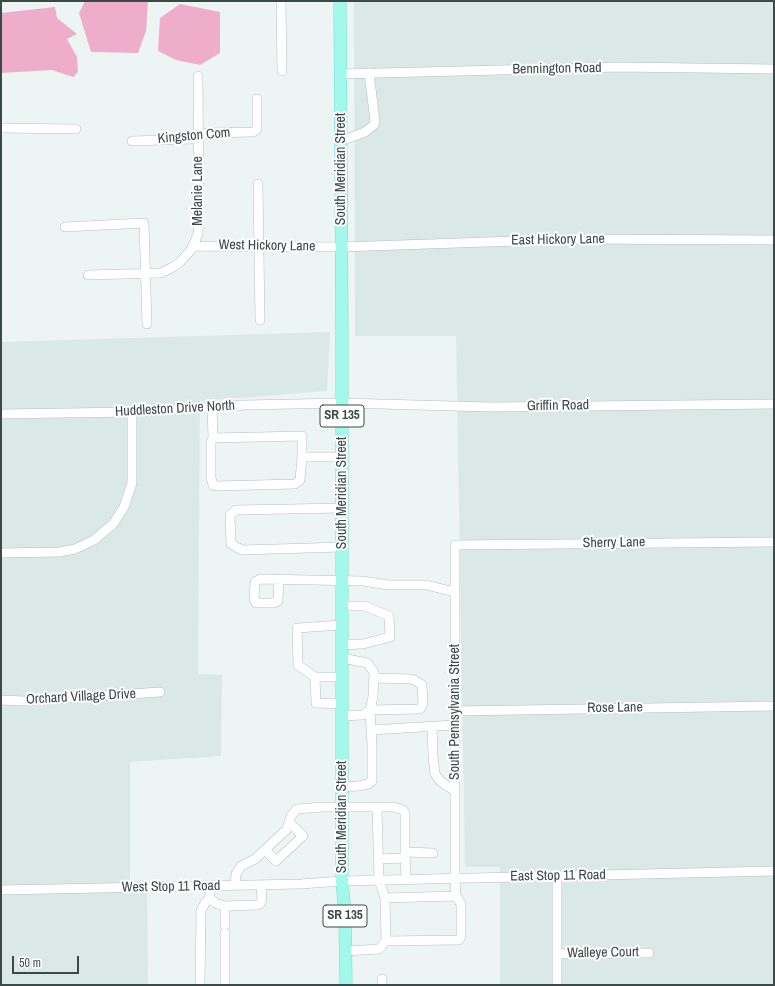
<!DOCTYPE html>
<html>
<head>
<meta charset="utf-8">
<style>
  body { margin:0 }
  #map { position:relative; width:775px; height:986px; overflow:hidden; background:#edf5f4; font-family:"Archivo Narrow",sans-serif }
  canvas { display:block }
  .frame { position:absolute; inset:0; border:2px solid #3a4a46; pointer-events:none }
  .scale { position:absolute; left:12px; top:956px; width:67px; height:18px; box-sizing:border-box; border:2px solid #3a4a46; border-top:0; padding-left:5px; font-size:12px; line-height:14px; white-space:nowrap; color:#3a4a46; -webkit-text-stroke:3px #fff; paint-order:stroke }
</style>
</head>
<body>
<div id="map">
<canvas width="775" height="986"></canvas>
<div class="frame"></div>
<div class="scale">50 m</div>
</div>
<script>
const ctx = document.querySelector('canvas').getContext('2d');
ctx.lineJoin = 'round';
function fillPath(path, color) {
  ctx.fillStyle = color;
  ctx.fill(path, 'evenodd');
}
function poly(rows) {
  const path = new Path2D();
  for (const r of rows) {
    path.moveTo(r[0], r[1]);
    for (let i = 2; i < r.length; i += 2) path.lineTo(r[i], r[i + 1]);
  }
  return path;
}
function trace(path, color, width, dash) {
  ctx.strokeStyle = color;
  ctx.lineWidth = width;
  ctx.lineCap = dash ? 'butt' : 'round';
  ctx.setLineDash(dash || []);
  ctx.stroke(path);
}
function write(font, color, halo, rows, align = 'center') {
  ctx.font = font + ' "Archivo Narrow",sans-serif';
  ctx.lineWidth = 4;
  ctx.setLineDash([]);
  ctx.textBaseline = 'middle';
  ctx.strokeStyle = halo;
  ctx.fillStyle = color;
  for (const [text, x, y, turn = 0] of rows) {
    ctx.save();
    ctx.translate(x, y);
    ctx.rotate((+turn || 0) * Math.PI / 180);
    ctx.textAlign = isNaN(turn) ? turn : align;
    if (halo) ctx.strokeText(text, 0, 0);
    ctx.fillText(text, 0, 0);
    ctx.restore();
  }
}
fillPath(poly([
  [354,1,774,1,774,985,500,985,500,867,465,867,456,336,355,336],
  [330,332,327,391,200,401,198,674,222,675,221,756,130,762,130,881,147,880,148,985,1,985,1,342]
]), '#dbe9e6');
fillPath(poly([
  [85,1,148,1,146,31,138,53,91,52,79,13],
  [180,4,220,12,220,53,200,65,176,60,158,51,160,18],
  [55,7,57,18,77,34,67,39,77,57,78,72,73,77,52,70,1,73,1,13]
]), '#eeadcb');
const minor = poly([
  [281,1,282,71],
  [341,74,619,67,774,69],
  [1,128,76,129],
  [132,141,192,139,207,133,253,132,256,130,257,128,257,99],
  [341,141,365,132,374,125,375,121,369,73],
  [258,184,260,320],
  [65,227,144,223,147,324],
  [193,246,341,247,575,239,774,240],
  [88,275,161,273,173,267,180,262,191,250,198,234,199,222,198,76],
  [212,407,213,438,302,436,302,457,342,457],
  [1,414,132,412,245,405,342,403,492,407,774,404],
  [213,438,211,442,211,478,213,485,215,486,295,484,300,480,302,457],
  [342,508,236,510,230,515,231,544,242,550,342,547],
  [1,553,59,552,75,549,94,540,113,524,124,507,132,483,132,412],
  [279,580,278,601,273,603,256,603,254,599,255,582,260,579,363,581,388,585,426,585,455,592],
  [342,606,365,606,389,616,390,637,363,644,342,645],
  [342,625,297,628,298,665,315,677,316,703,342,704],
  [342,658,367,663,374,672,373,697,370,710,363,715,342,716],
  [315,677,342,677],
  [1,700,24,701,160,692],
  [455,711,774,706],
  [432,727,433,756,435,774,440,781,455,791],
  [371,730,455,725],
  [342,787,359,786,368,784,372,781,372,746,370,710,420,709,423,704,422,685,416,681,411,679,374,678],
  [377,807,393,807,403,810,405,813,405,852],
  [265,850,276,861,303,836,289,822],
  [378,859,405,858],
  [406,879,405,852,433,853],
  [235,886,236,874,241,866,255,859,287,829,291,816,297,809,323,807,377,807,379,880,385,898,386,941],
  [1,890,301,884,342,881,774,871],
  [210,898,215,903,224,906,257,905,260,904,262,900,261,885],
  [385,898,456,896],
  [225,906,225,925],
  [225,933,225,985],
  [345,951,379,949,386,941,459,940,461,936,461,904,456,896,455,878,455,545,774,542],
  [557,954,649,953],
  [382,979,382,985],
  [200,985,201,911,205,903,210,898,210,886],
  [557,985,557,876]
]);
const major = poly([
  [340,1,342,336,342,881,345,914,346,985]
]);
trace(minor, '#afc1bd', 10);
trace(major, '#71dfcc', 13);
trace(minor, '#fff', 9);
trace(major, '#a2f9eb', 12);
for (const [x, y, w] of [
  [342,416,44],
  [345,916,44]
]) {
  const box = new Path2D();
  box.roundRect(x - w / 2, y - 11, w, 22, 3);
  ctx.fillStyle = '#fff';
  ctx.fill(box);
  trace(box, '#3a4a46', 1);
}
write('bold 13px', '#3a4a46', null, [
  ["SR 135",342,416],
  ["SR 135",345,916]
]);
write('14px', '#3a4a46', '#fff', [
  ["Bennington Road",557,69,-1],
  ["Kingston Com",194,136,-5],
  ["South Meridian Street",341,169,-90],
  ["Melanie Lane",198,191,-90],
  ["East Hickory Lane",558,240,-1],
  ["West Hickory Lane",267,246,1],
  ["Griffin Road",558,406,-1],
  ["Huddleston Drive North",175,409,-3],
  ["South Meridian Street",342,493,-90],
  ["Sherry Lane",614,543,-1],
  ["Orchard Village Drive",81,697,-3],
  ["Rose Lane",615,708,-1],
  ["South Pennsylvania Street",455,712,-90],
  ["South Meridian Street",342,817,-90],
  ["East Stop 11 Road",558,876,-1],
  ["West Stop 11 Road",171,887,-1],
  ["Walleye Court",603,953,-1]
]);
</script>
</body>
</html>
